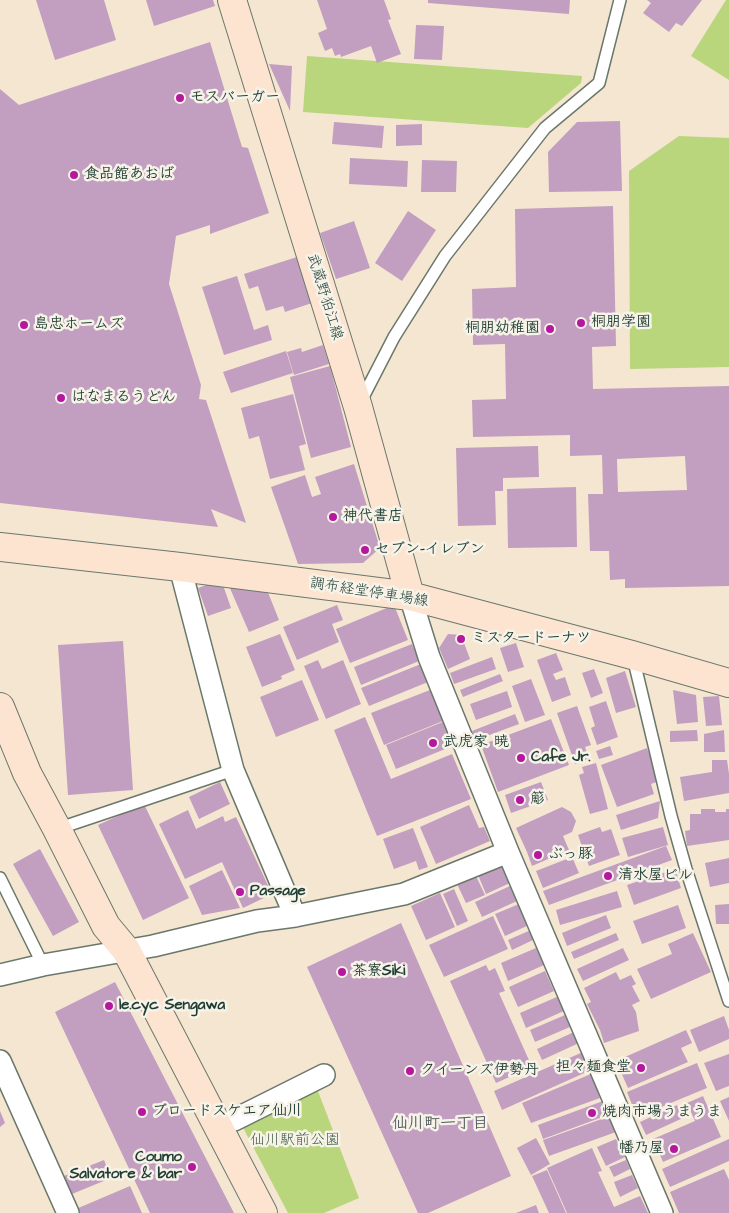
<!DOCTYPE html>
<html>
<head>
<meta charset="utf-8">
<style>
  body { margin:0 }
  canvas { display:block; background:#f4e6d1 }
</style>
</head>
<body>
<canvas width="729" height="1213"></canvas>
<script>
const ctx = document.querySelector('canvas').getContext('2d');
ctx.lineJoin = 'round';
function fillPath(path, color) {
  ctx.fillStyle = color;
  ctx.fill(path, 'evenodd');
}
function poly(rows) {
  const path = new Path2D();
  for (const r of rows) {
    path.moveTo(r[0], r[1]);
    for (let i = 2; i < r.length; i += 2) path.lineTo(r[i], r[i + 1]);
  }
  return path;
}
function trace(path, color, width, dash) {
  ctx.strokeStyle = color;
  ctx.lineWidth = width;
  ctx.lineCap = dash ? 'butt' : 'round';
  ctx.setLineDash(dash || []);
  ctx.stroke(path);
}
function write(font, color, halo, rows, align = 'center') {
  ctx.font = font + ' "Architects Daughter","Klee One",sans-serif';
  ctx.lineWidth = 5;
  ctx.setLineDash([]);
  ctx.textBaseline = 'middle';
  ctx.strokeStyle = halo;
  ctx.fillStyle = color;
  for (const [text, x, y, turn = 0] of rows) {
    ctx.save();
    ctx.translate(x, y);
    ctx.rotate((+turn || 0) * Math.PI / 180);
    ctx.textAlign = isNaN(turn) ? turn : align;
    if (halo) ctx.strokeText(text, 0, 0);
    ctx.fillText(text, 0, 0);
    ctx.restore();
  }
}
fillPath(poly([
  [726,0,729,0,729,80,691,56],
  [307,56,582,76,581,83,528,128,303,112],
  [679,136,729,138,729,367,630,369,629,171],
  [316,1086,359,1198,324,1213,288,1213,240,1122]
]), '#b9d67c');
fillPath(poly([
  [36,0,104,0,116,40,55,60],
  [146,0,213,0,215,6,154,26],
  [317,0,384,0,391,19,388,20,401,54,377,63,371,46,341,57,340,54,335,56,332,48,325,51,318,33,327,29],
  [428,0,570,0,569,14,428,3],
  [647,0,702,0,682,26,676,23,669,32,643,13,651,3],
  [416,25,444,26,442,60,414,59],
  [210,42,242,147,248,148,269,213,210,234,210,225,176,236,169,284,201,385,199,399,206,400,246,523,211,509,218,527,0,503,0,89,19,105],
  [269,64,292,66,290,111],
  [620,121,622,191,549,192,548,152,577,122],
  [334,122,384,126,382,148,332,144],
  [422,124,422,145,396,146,396,125],
  [350,158,408,161,407,187,349,184],
  [422,160,457,161,456,192,421,192],
  [613,206,616,346,592,347,593,389,729,386,729,586,625,588,625,579,610,580,609,551,590,551,588,494,603,494,602,455,570,456,570,435,473,437,472,400,506,399,505,344,473,345,472,289,516,287,515,209],
  [685,456,687,490,618,492,617,459],
  [408,211,436,230,402,281,375,263],
  [354,221,370,268,336,279,320,233],
  [300,256,315,302,285,312,283,306,266,311,258,286,249,289,244,274],
  [237,276,254,330,268,325,272,340,224,355,202,287],
  [323,345,329,364,294,375,287,352,301,348,302,352],
  [286,351,293,373,231,393,223,372],
  [330,366,351,447,311,458,290,377],
  [293,394,306,444,299,446,305,470,270,479,259,436,249,439,241,408],
  [538,446,539,477,503,478,503,491,495,491,496,525,458,526,456,448],
  [354,464,380,548,363,563,298,564,271,487,305,475,312,497,321,494,315,477],
  [576,487,577,547,508,548,507,489],
  [209,584,223,585,231,608,208,616,198,588],
  [229,586,267,590,279,620,249,632],
  [337,605,343,620,332,624,339,642,297,660,283,627],
  [394,605,408,640,350,663,336,629],
  [280,634,295,670,281,676,282,679,262,687,246,647],
  [448,634,461,635,470,659,448,669,439,648],
  [123,641,133,790,68,795,58,645],
  [516,643,524,667,508,672,500,648],
  [412,644,419,661,361,685,354,667],
  [556,653,563,670,553,674,556,680,565,677,571,695,552,702,537,660],
  [492,657,496,669,454,684,450,673],
  [318,660,322,669,343,660,361,704,326,719,304,666],
  [421,664,428,682,369,706,361,688],
  [594,669,603,693,591,698,582,673],
  [625,671,636,707,616,713,606,678],
  [500,674,503,681,463,697,460,690],
  [531,679,545,715,525,722,512,686],
  [302,680,319,720,276,737,260,697],
  [430,690,443,721,384,745,371,713],
  [673,690,696,695,698,722,677,724],
  [507,691,512,707,476,720,470,704],
  [719,696,722,725,706,726,703,697],
  [606,701,618,737,597,745,591,728,595,726,589,707],
  [577,706,591,745,585,747,589,759,575,764,557,713],
  [515,714,519,724,476,740,472,731],
  [365,717,391,779,452,754,471,799,377,836,334,730],
  [551,719,569,765,498,792,481,745],
  [445,721,455,745,396,769,386,745],
  [697,730,698,741,670,742,670,731],
  [724,730,725,752,704,752,704,734],
  [610,746,613,755,599,759,596,751],
  [647,748,659,781,651,784,654,794,617,807,601,765],
  [712,760,727,760,729,774,729,793,684,801,680,777,712,772],
  [596,763,608,809,590,814,579,775,584,773,582,767],
  [220,782,230,804,199,819,189,797],
  [541,782,548,800,511,813,505,795],
  [660,801,658,818,621,830,616,815],
  [144,804,189,898,143,920,98,825],
  [469,805,479,828,484,827,490,841,436,864,420,827],
  [562,807,571,812,576,821,572,832,563,836,569,850,532,866,527,852,516,828],
  [701,809,715,809,715,812,726,812,726,809,729,809,729,840,687,846,685,831,690,830,690,814,701,814],
  [188,810,196,829,223,816,225,822,236,817,272,894,243,908,222,862,185,879,159,824],
  [600,827,602,832,611,829,620,855,589,866,578,835],
  [663,827,668,845,628,857,622,838],
  [413,828,428,867,419,870,416,861,394,869,383,839],
  [666,846,672,860,549,905,543,891],
  [40,849,79,922,53,936,13,864],
  [572,857,579,873,543,888,536,871],
  [729,858,729,883,710,887,705,863],
  [502,865,510,883,486,894,478,875],
  [675,869,681,888,634,905,627,885],
  [222,870,240,908,202,915,189,886],
  [476,876,485,895,466,903,457,884],
  [510,886,517,901,482,917,475,902],
  [454,889,468,921,457,926,443,894],
  [617,891,622,907,560,925,556,910],
  [440,893,455,927,426,940,411,906],
  [519,904,529,925,505,936,495,914],
  [729,904,729,924,716,924,715,905],
  [678,905,686,928,642,944,633,921],
  [606,915,611,928,567,946,562,933],
  [493,916,508,949,444,977,429,945],
  [401,923,511,1176,428,1213,418,1213,307,967],
  [531,930,535,939,512,950,508,940],
  [616,933,619,940,574,959,571,952],
  [693,933,711,972,651,999,637,969,672,954,668,944],
  [536,948,544,965,508,981,501,963],
  [623,948,629,960,583,981,577,969],
  [486,965,489,971,495,968,505,991,499,993,532,1067,496,1083,450,981],
  [545,971,554,991,518,1007,509,987],
  [616,972,620,980,631,975,636,984,632,986,640,1001,632,1005,636,1012,639,1031,604,1043,600,1030,587,1004,591,1002,584,988],
  [115,982,234,1213,150,1213,55,1012],
  [559,996,566,1010,526,1028,520,1013],
  [565,1015,570,1027,535,1042,530,1030],
  [724,1016,729,1030,729,1039,699,1052,690,1030],
  [686,1030,692,1043,681,1048,688,1062,628,1088,616,1061],
  [574,1032,579,1043,542,1060,537,1049],
  [583,1052,591,1070,502,1110,494,1091],
  [729,1054,729,1086,716,1091,704,1063],
  [697,1063,707,1088,637,1117,627,1092],
  [591,1074,600,1098,531,1123,522,1103],
  [703,1096,721,1137,663,1162,653,1139,695,1121,687,1103],
  [729,1097,729,1121,720,1101],
  [603,1101,608,1115,543,1139,538,1125],
  [677,1105,683,1118,646,1135,640,1122],
  [0,1111,5,1123,0,1127],
  [610,1116,616,1132,549,1156,543,1140],
  [536,1138,550,1164,531,1175,517,1148],
  [616,1139,625,1157,606,1166,597,1147],
  [729,1139,729,1161,670,1187,662,1169],
  [592,1148,602,1171,598,1172,614,1207,640,1196,648,1213,567,1213,547,1168],
  [104,1160,111,1178,72,1194,64,1176],
  [626,1160,630,1169,614,1177,609,1167],
  [724,1169,729,1180,729,1213,679,1213,670,1192],
  [547,1170,566,1213,549,1213,532,1176],
  [632,1175,638,1188,620,1197,614,1182],
  [130,1186,142,1213,78,1213,76,1209],
  [536,1205,539,1213,516,1213]
]), '#c29fc0');
const lane = poly([
  [360,403,394,337,445,256,545,128,599,83,620,0],
  [633,657,671,816,686,869,729,1001],
  [57,829,233,770],
  [0,878,43,965]
]);
const street = poly([
  [180,567,233,770,295,916],
  [410,596,429,657,508,852,662,1213],
  [0,975,43,965,153,946,257,921,295,916,404,894,508,852],
  [0,1061,68,1213],
  [234,1120,324,1075]
]);
const secondary = poly([
  [232,0,358,407,410,596],
  [0,547,180,567,410,596,632,655,729,683],
  [0,707,27,773,57,829,106,926,126,950,136,969,263,1213]
]);
trace(lane, '#6a786b', 14);
trace(street, '#6a786b', 24);
trace(secondary, '#6a786b', 30);
trace(lane, '#fff', 11);
trace(street, '#fff', 21);
trace(secondary, '#fde4d0', 28);
for (const [x, y, r, color] of [
  [180,98,5,"#b5179e"],
  [74,175,5,"#b5179e"],
  [581,323,5,"#b5179e"],
  [24,325,5,"#b5179e"],
  [550,329,5,"#b5179e"],
  [61,398,5,"#b5179e"],
  [333,517,5,"#b5179e"],
  [365,550,5,"#b5179e"],
  [461,639,5,"#b5179e"],
  [433,743,5,"#b5179e"],
  [521,758,5,"#b5179e"],
  [520,800,5,"#b5179e"],
  [538,855,5,"#b5179e"],
  [608,876,5,"#b5179e"],
  [240,892,5,"#b5179e"],
  [342,972,5,"#b5179e"],
  [109,1006,5,"#b5179e"],
  [641,1068,5,"#b5179e"],
  [410,1071,5,"#b5179e"],
  [142,1112,5,"#b5179e"],
  [592,1113,5,"#b5179e"],
  [674,1149,5,"#b5179e"],
  [192,1167,5,"#b5179e"]
]) {
  const dot = new Path2D();
  dot.arc(x, y, r, 0, 2 * Math.PI);
  ctx.fillStyle = color;
  ctx.fill(dot);
  trace(dot, '#f7f3e8', 2);
}
write('bold 15px', '#1f3d34', '#f7f3e8', [
  ["モスバーガー",190,98],
  ["食品館あおば",84,175],
  ["桐朋学園",591,323],
  ["島忠ホームズ",34,325],
  ["桐朋幼稚園",540,329,"right"],
  ["はなまるうどん",71,398],
  ["神代書店",343,517],
  ["セブン-イレブン",375,550],
  ["ミスタードーナツ",471,639],
  ["武虎家 暁",443,743],
  ["Cafe Jr.",531,758],
  ["簓",530,800],
  ["ぶっ豚",548,855],
  ["清水屋ビル",618,876],
  ["Passage",250,892],
  ["茶寮Siki",352,972],
  ["le.cyc Sengawa",119,1006],
  ["担々麺食堂",631,1068,"right"],
  ["クイーンズ伊勢丹",420,1071],
  ["ブロードスケエア仙川",152,1112],
  ["焼肉市場うまうま",602,1113],
  ["幡乃屋",664,1149,"right"],
  ["Coumo",182,1158,"right"],
  ["Salvatore & bar",182,1175,"right"]
], 'left');
write('15px', '#1f3d34', '#f7f3e8', [
  ["武蔵野狛江線",324,297,73],
  ["調布経堂停車場線",369,593,9]
]);
write('15px', '#3e5c42', '#f7f3e8', [
  ["仙川駅前公園",295,1141]
]);
write('bold 16px', '#585f65', '#f7f3e8', [
  ["仙川町一丁目",440,1125]
]);
</script>
</body>
</html>
